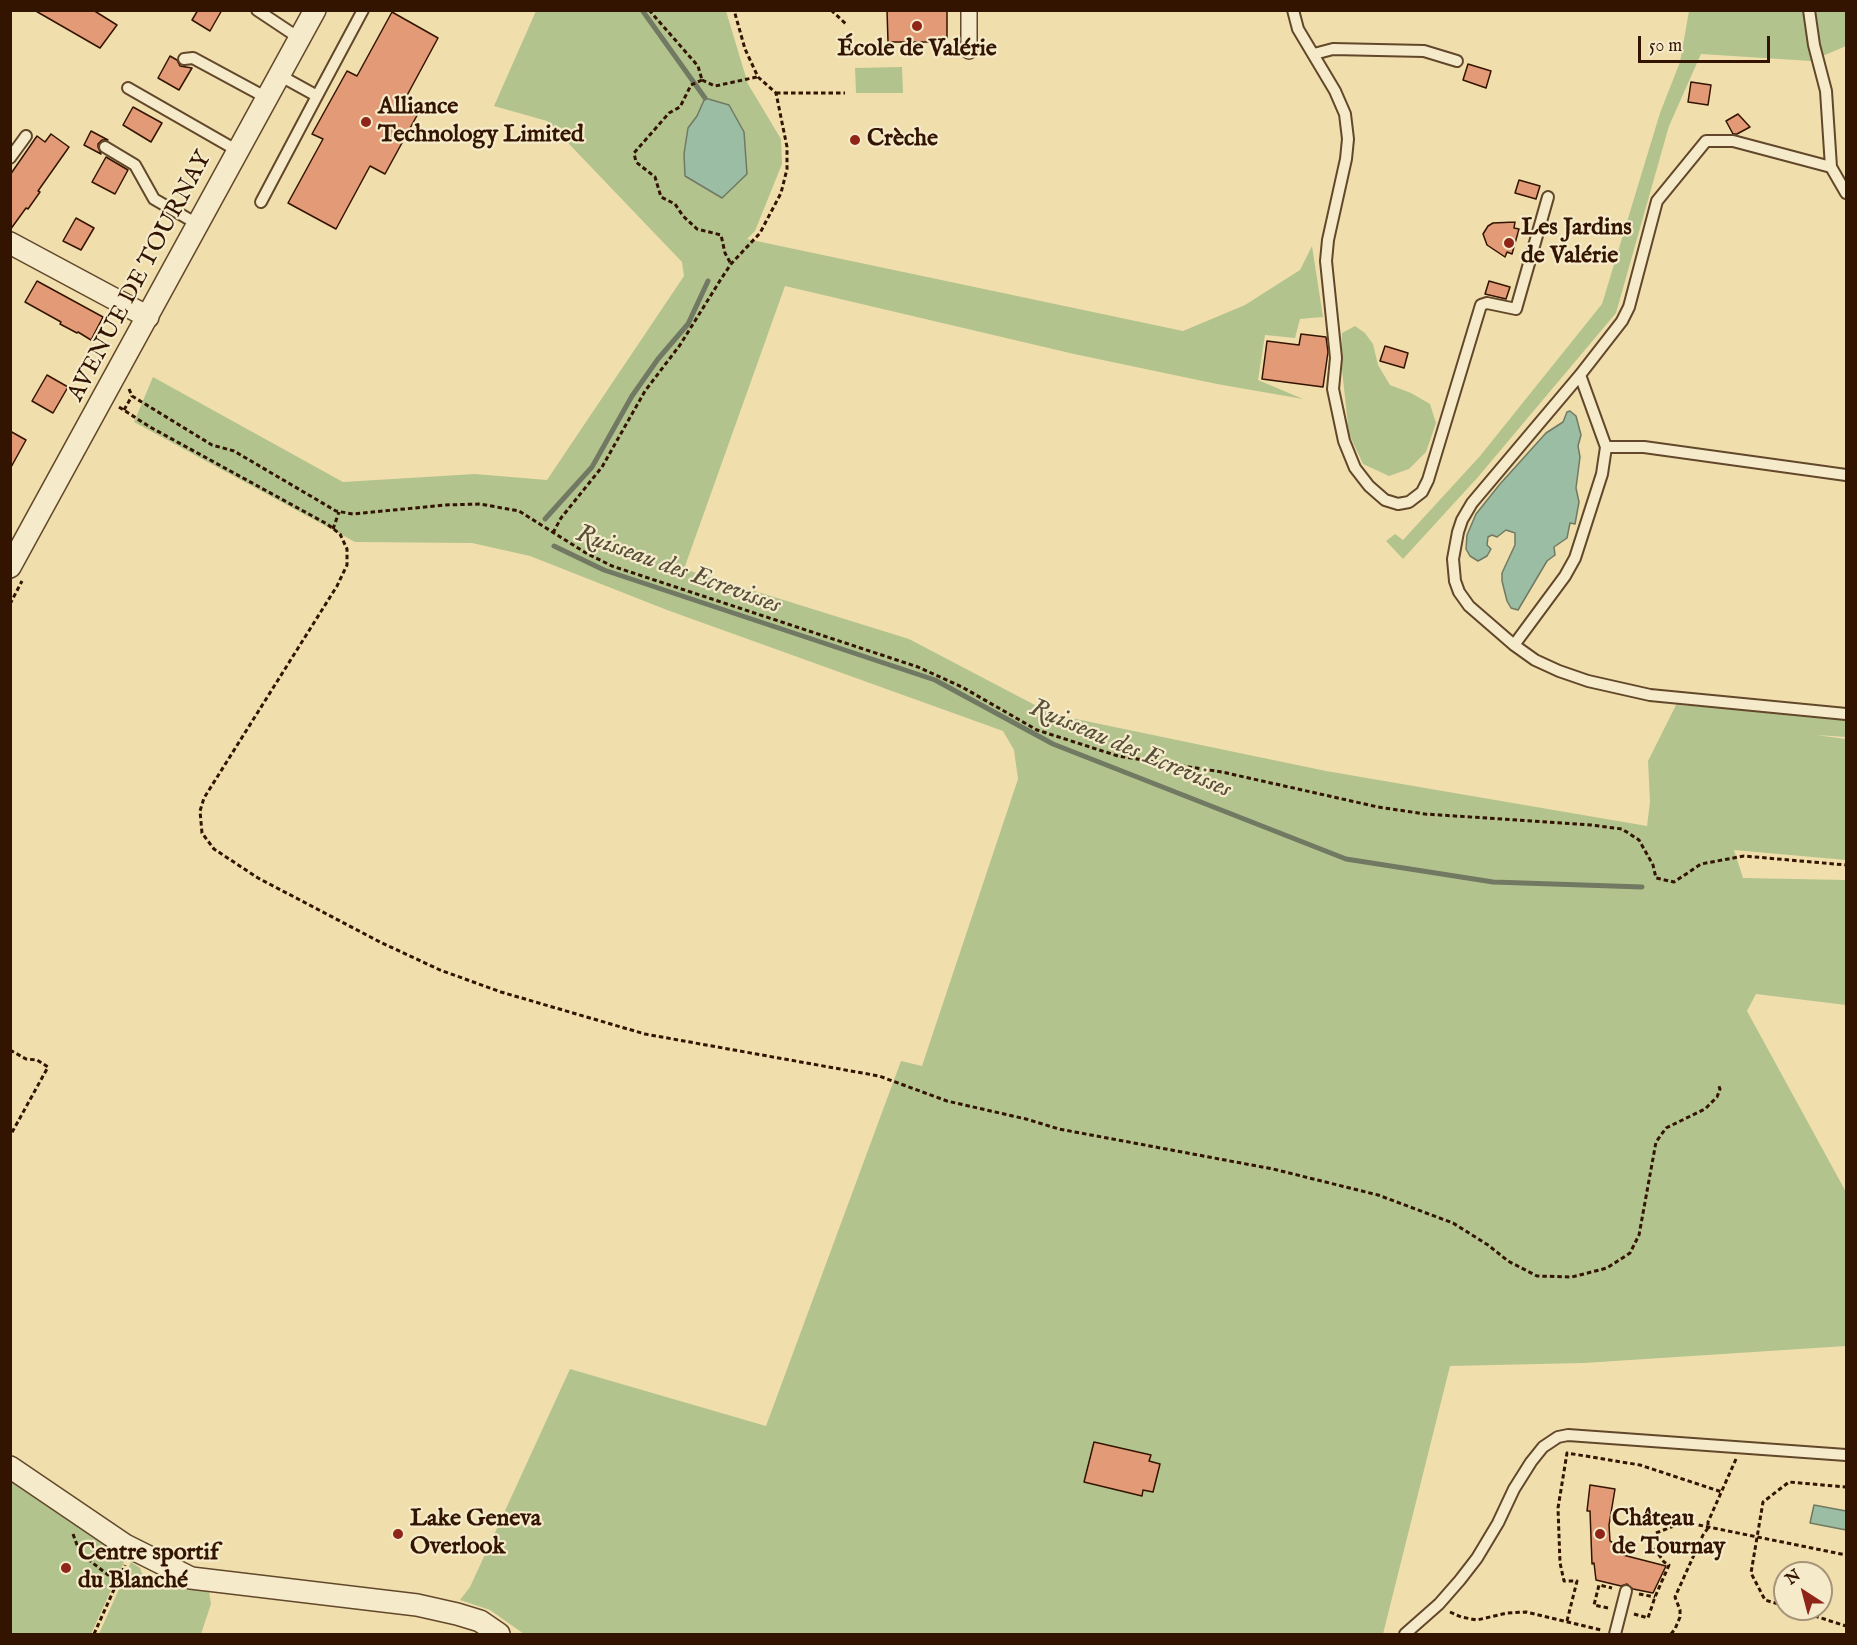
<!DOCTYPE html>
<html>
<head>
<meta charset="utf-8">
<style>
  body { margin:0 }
  #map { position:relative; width:1857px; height:1645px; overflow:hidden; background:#f0dfac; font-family:"IM FELL English",serif }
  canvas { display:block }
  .frame { position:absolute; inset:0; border:12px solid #331400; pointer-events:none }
  .north { position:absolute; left:1773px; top:1561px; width:60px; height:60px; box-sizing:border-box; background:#f5eac9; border:2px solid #a79479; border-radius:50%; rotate:324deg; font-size:16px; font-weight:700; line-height:24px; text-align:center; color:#331400 }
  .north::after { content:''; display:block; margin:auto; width:21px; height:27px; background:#8f2418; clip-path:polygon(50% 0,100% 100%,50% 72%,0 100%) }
  .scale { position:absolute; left:1638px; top:36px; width:132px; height:27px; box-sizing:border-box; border:3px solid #331400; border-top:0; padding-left:8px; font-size:18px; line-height:21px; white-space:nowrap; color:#331400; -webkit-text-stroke:4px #f5eac9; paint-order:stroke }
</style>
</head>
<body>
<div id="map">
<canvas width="1857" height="1645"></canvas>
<div class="frame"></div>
<div class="north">N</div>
<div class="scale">50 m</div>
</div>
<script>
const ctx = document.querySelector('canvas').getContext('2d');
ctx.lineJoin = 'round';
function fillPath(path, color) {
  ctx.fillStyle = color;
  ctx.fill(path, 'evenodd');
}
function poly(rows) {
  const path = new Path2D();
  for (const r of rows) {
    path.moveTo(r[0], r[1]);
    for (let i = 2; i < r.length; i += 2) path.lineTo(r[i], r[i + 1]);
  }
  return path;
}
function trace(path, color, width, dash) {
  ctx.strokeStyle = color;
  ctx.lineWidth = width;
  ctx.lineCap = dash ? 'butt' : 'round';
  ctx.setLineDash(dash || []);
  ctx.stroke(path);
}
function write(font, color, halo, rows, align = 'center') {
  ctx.font = font + ' "IM FELL English",serif';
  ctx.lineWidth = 4.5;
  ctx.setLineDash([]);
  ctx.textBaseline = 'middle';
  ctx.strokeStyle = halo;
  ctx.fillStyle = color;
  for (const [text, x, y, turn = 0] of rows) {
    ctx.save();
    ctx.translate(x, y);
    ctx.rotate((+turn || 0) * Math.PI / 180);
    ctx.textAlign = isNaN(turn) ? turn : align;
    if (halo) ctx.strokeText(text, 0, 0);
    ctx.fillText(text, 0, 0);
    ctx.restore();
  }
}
fillPath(poly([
  [536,11,726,11,748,84,781,139,782,164,755,231,747,239,1183,331,1245,305,1300,270,1312,246,1323,317,1300,319,1295,338,1265,335,1258,380,1303,399,1217,384,1074,354,785,286,684,569,909,639,1052,714,1326,771,1647,826,1650,802,1648,761,1676,705,1846,716,1846,737,1816,735,1846,739,1846,860,1734,850,1743,878,1846,880,1846,1005,1756,994,1747,1011,1846,1192,1846,1346,1584,1363,1450,1366,1383,1634,524,1634,490,1610,460,1600,470,1587,570,1369,766,1426,901,1061,922,1066,1018,779,1014,750,1003,731,667,610,530,556,472,543,355,542,134,422,153,377,343,482,475,474,547,480,684,276,682,262,547,121,494,106],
  [1689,11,1846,11,1846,46,1811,61,1701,54,1669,126,1616,313,1478,477,1403,559,1386,541,1395,534,1403,540,1480,456,1602,304,1660,113,1680,62],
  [902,67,903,93,856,93,855,68],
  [1355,326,1365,333,1373,344,1378,365,1390,385,1411,393,1430,404,1436,423,1426,452,1409,469,1389,476,1363,464,1349,434,1341,361,1342,333],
  [10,1472,128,1553,91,1634,11,1634],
  [131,1562,140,1568,145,1581,154,1585,171,1581,209,1591,211,1604,201,1634,99,1634]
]), '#b3c38e');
const water = poly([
  [705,98,729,105,744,132,747,174,722,198,685,176,684,154,688,128,697,116,705,98],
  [1570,411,1576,416,1581,435,1578,446,1580,457,1576,488,1579,502,1575,524,1570,523,1567,538,1554,547,1555,555,1547,561,1518,610,1511,608,1507,601,1502,581,1502,573,1515,545,1515,533,1506,530,1497,537,1492,535,1488,537,1487,545,1491,549,1487,556,1478,561,1470,556,1466,549,1467,535,1476,514,1500,484,1546,433,1563,422,1567,412,1570,411],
  [1814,1505,1846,1511,1846,1530,1810,1523,1814,1505]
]);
fillPath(water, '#9bbda4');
trace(water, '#717962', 1.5);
trace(poly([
  [642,10,705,98],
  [545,519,592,467,632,396,658,359,688,324,708,281],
  [554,546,604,570,935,680,1053,744,1346,859,1493,882,1642,887]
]), '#717962', 5);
const building = poly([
  [34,10,93,10,117,25,100,48,34,10],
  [198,10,222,10,210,31,192,20,198,10],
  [887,10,947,10,947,38,931,39,931,42,888,42,887,10],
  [392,12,438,38,404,101,420,110,385,174,370,166,336,229,288,203,323,139,312,134,347,71,357,76,392,12],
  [170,56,177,60,180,66,192,68,179,90,158,78,170,56],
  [1468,64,1491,71,1486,88,1463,80,1468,64],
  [1691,82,1711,85,1708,105,1688,102,1691,82],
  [133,107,162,123,151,142,123,125,133,107],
  [1738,114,1750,127,1737,134,1733,134,1726,121,1738,114],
  [91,131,108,140,102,140,98,144,98,147,101,154,84,145,91,131],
  [51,134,69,147,38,191,40,192,28,209,26,208,10,230,10,175,37,136,45,142,51,134],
  [106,157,128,170,115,194,92,182,106,157],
  [1519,180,1540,186,1536,199,1515,193,1519,180],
  [76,218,94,228,81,250,63,241,76,218],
  [1515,222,1514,228,1519,229,1512,254,1507,252,1505,257,1487,245,1483,234,1488,226,1493,223,1515,222],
  [37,281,103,317,91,340,78,332,77,333,60,324,61,322,25,302,37,281],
  [1489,281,1510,287,1506,299,1485,294,1489,281],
  [1301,334,1326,337,1328,352,1323,387,1262,379,1267,341,1299,345,1301,334],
  [1385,346,1408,353,1404,368,1380,361,1385,346],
  [47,375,68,387,53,413,32,401,47,375],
  [10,431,26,440,10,469,10,431],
  [1094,1442,1151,1455,1149,1461,1160,1464,1153,1492,1143,1490,1142,1496,1084,1482,1094,1442],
  [1590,1485,1615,1489,1609,1525,1610,1541,1618,1546,1623,1555,1666,1566,1653,1593,1633,1589,1627,1584,1621,1586,1596,1580,1594,1563,1592,1564,1590,1511,1587,1511,1590,1485]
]);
fillPath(building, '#e29a77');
trace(building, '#331400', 1.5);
const service = poly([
  [257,10,299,38],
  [1293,10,1298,29,1335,91,1345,114,1348,139,1346,159,1328,240,1326,261,1336,358,1333,389,1344,441,1355,468,1369,486,1385,500,1398,504,1409,502,1422,492,1428,480,1481,305,1487,303,1516,309,1548,197],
  [1809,10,1814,45,1826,91,1831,167,1733,141,1706,141,1657,201,1629,307,1622,321,1580,375,1472,503,1462,520,1458,532,1453,559,1455,581,1459,592,1469,606,1514,645,1535,660,1559,671,1588,681,1650,695,1846,714],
  [1314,54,1333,49,1424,51,1457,61],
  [184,59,193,58,267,98],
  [279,75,317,96,363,10],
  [128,88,238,151],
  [105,147,135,165,154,199,199,225],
  [10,158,26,136],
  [1831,167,1846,193],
  [261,202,317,96],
  [1580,375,1606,447,1644,447,1846,475],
  [1514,645,1565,576,1575,558,1602,474,1606,447],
  [1405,1634,1439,1604,1460,1580,1477,1558,1498,1523,1514,1489,1531,1462,1543,1447,1558,1437,1568,1435,1846,1455],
  [1615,1634,1626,1591]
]);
const pedestrian = poly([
  [969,10,969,51]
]);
const minor = poly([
  [10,243,148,317],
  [10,567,315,10],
  [10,1467,125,1545,191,1578,417,1605,457,1614,480,1621,499,1634]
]);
trace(service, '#62472b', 14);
trace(pedestrian, '#62472b', 18);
trace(minor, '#62472b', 24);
trace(poly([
  [649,10,698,66,702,80],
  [831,10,846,24],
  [702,80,691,85,680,107,669,113,634,153,636,162,655,177,661,197,675,204,683,216,697,229,721,235,725,253,731,264],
  [702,80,715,86,757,77],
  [776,93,845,93],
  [129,389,132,396,212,445,234,451,336,511,353,514,445,505,480,504,519,511,586,553,612,566,918,667,962,687,1037,730,1118,756,1222,772,1378,807,1425,814,1591,825,1622,829,1639,840,1653,865,1656,878,1674,882,1701,864,1744,856,1846,865],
  [119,407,150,427,327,524,340,534,347,549,347,565,337,586,204,798,200,811,202,833,214,849,258,878,380,942,440,970,501,992,645,1034,879,1076,947,1101,1026,1119,1059,1129,1273,1169,1378,1195,1453,1223,1488,1245,1508,1261,1537,1276,1572,1277,1607,1268,1630,1253,1639,1235,1656,1142,1666,1128,1705,1109,1717,1097,1720,1089,1718,1084],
  [124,410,132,396],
  [333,529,339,512],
  [553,533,561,518,602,467,645,391,680,345,721,279,731,264,760,233,781,193,787,169,787,147,776,93,758,77,745,49,734,10],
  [10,604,22,581],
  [10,1050,26,1059,37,1060,48,1067,10,1136],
  [1656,1533,1684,1522,1846,1555],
  [73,1534,80,1553,117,1582],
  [1639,1594,1655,1597],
  [1785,1606,1765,1600,1751,1573,1763,1502,1789,1482,1846,1487],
  [1608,1608,1594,1605,1599,1585,1612,1588],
  [1793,1609,1846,1626],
  [1450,1612,1461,1617,1477,1620,1507,1613,1526,1612,1601,1630],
  [1634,1614,1648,1618,1655,1597,1669,1565,1664,1562,1653,1546],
  [1567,1621,1577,1581,1564,1581,1560,1563,1558,1508,1567,1453,1640,1465,1722,1492],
  [94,1634,125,1565],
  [1671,1634,1675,1629,1680,1617,1680,1610,1675,1597,1703,1535,1708,1528,1708,1522,1736,1459]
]), '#331400', 3, [4.5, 3]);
trace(service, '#f5eac9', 10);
trace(pedestrian, '#f5eac9', 15);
trace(minor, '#f5eac9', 21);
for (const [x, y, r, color] of [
  [917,26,6,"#8f2418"],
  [366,122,6,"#8f2418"],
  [855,140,6,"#8f2418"],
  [1509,243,6,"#8f2418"],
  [398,1534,6,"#8f2418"],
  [1600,1534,6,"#8f2418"],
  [66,1568,6,"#8f2418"]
]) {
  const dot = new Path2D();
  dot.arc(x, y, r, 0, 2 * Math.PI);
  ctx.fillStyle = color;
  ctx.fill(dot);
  trace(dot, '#f5eac9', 2);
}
write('bold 24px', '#331400', '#f5eac9', [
  ["École de Valérie",917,50,"center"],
  ["Alliance",378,108],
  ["Technology Limited",378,136],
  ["Crèche",867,140],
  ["Les Jardins",1521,229],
  ["de Valérie",1521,257],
  ["Lake Geneva",410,1520],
  ["Overlook",410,1548],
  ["Château",1612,1520],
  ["de Tournay",1612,1548],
  ["Centre sportif",78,1554],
  ["du Blanché",78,1582]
], 'left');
write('24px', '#331400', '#f5eac9', [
  ["AVENUE DE TOURNAY",141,277,-62]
]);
write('italic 26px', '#574f39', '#f5eac9', [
  ["Ruisseau des Ecrevisses",678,571,20],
  ["Ruisseau des Ecrevisses",1130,750,23]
]);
</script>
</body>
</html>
